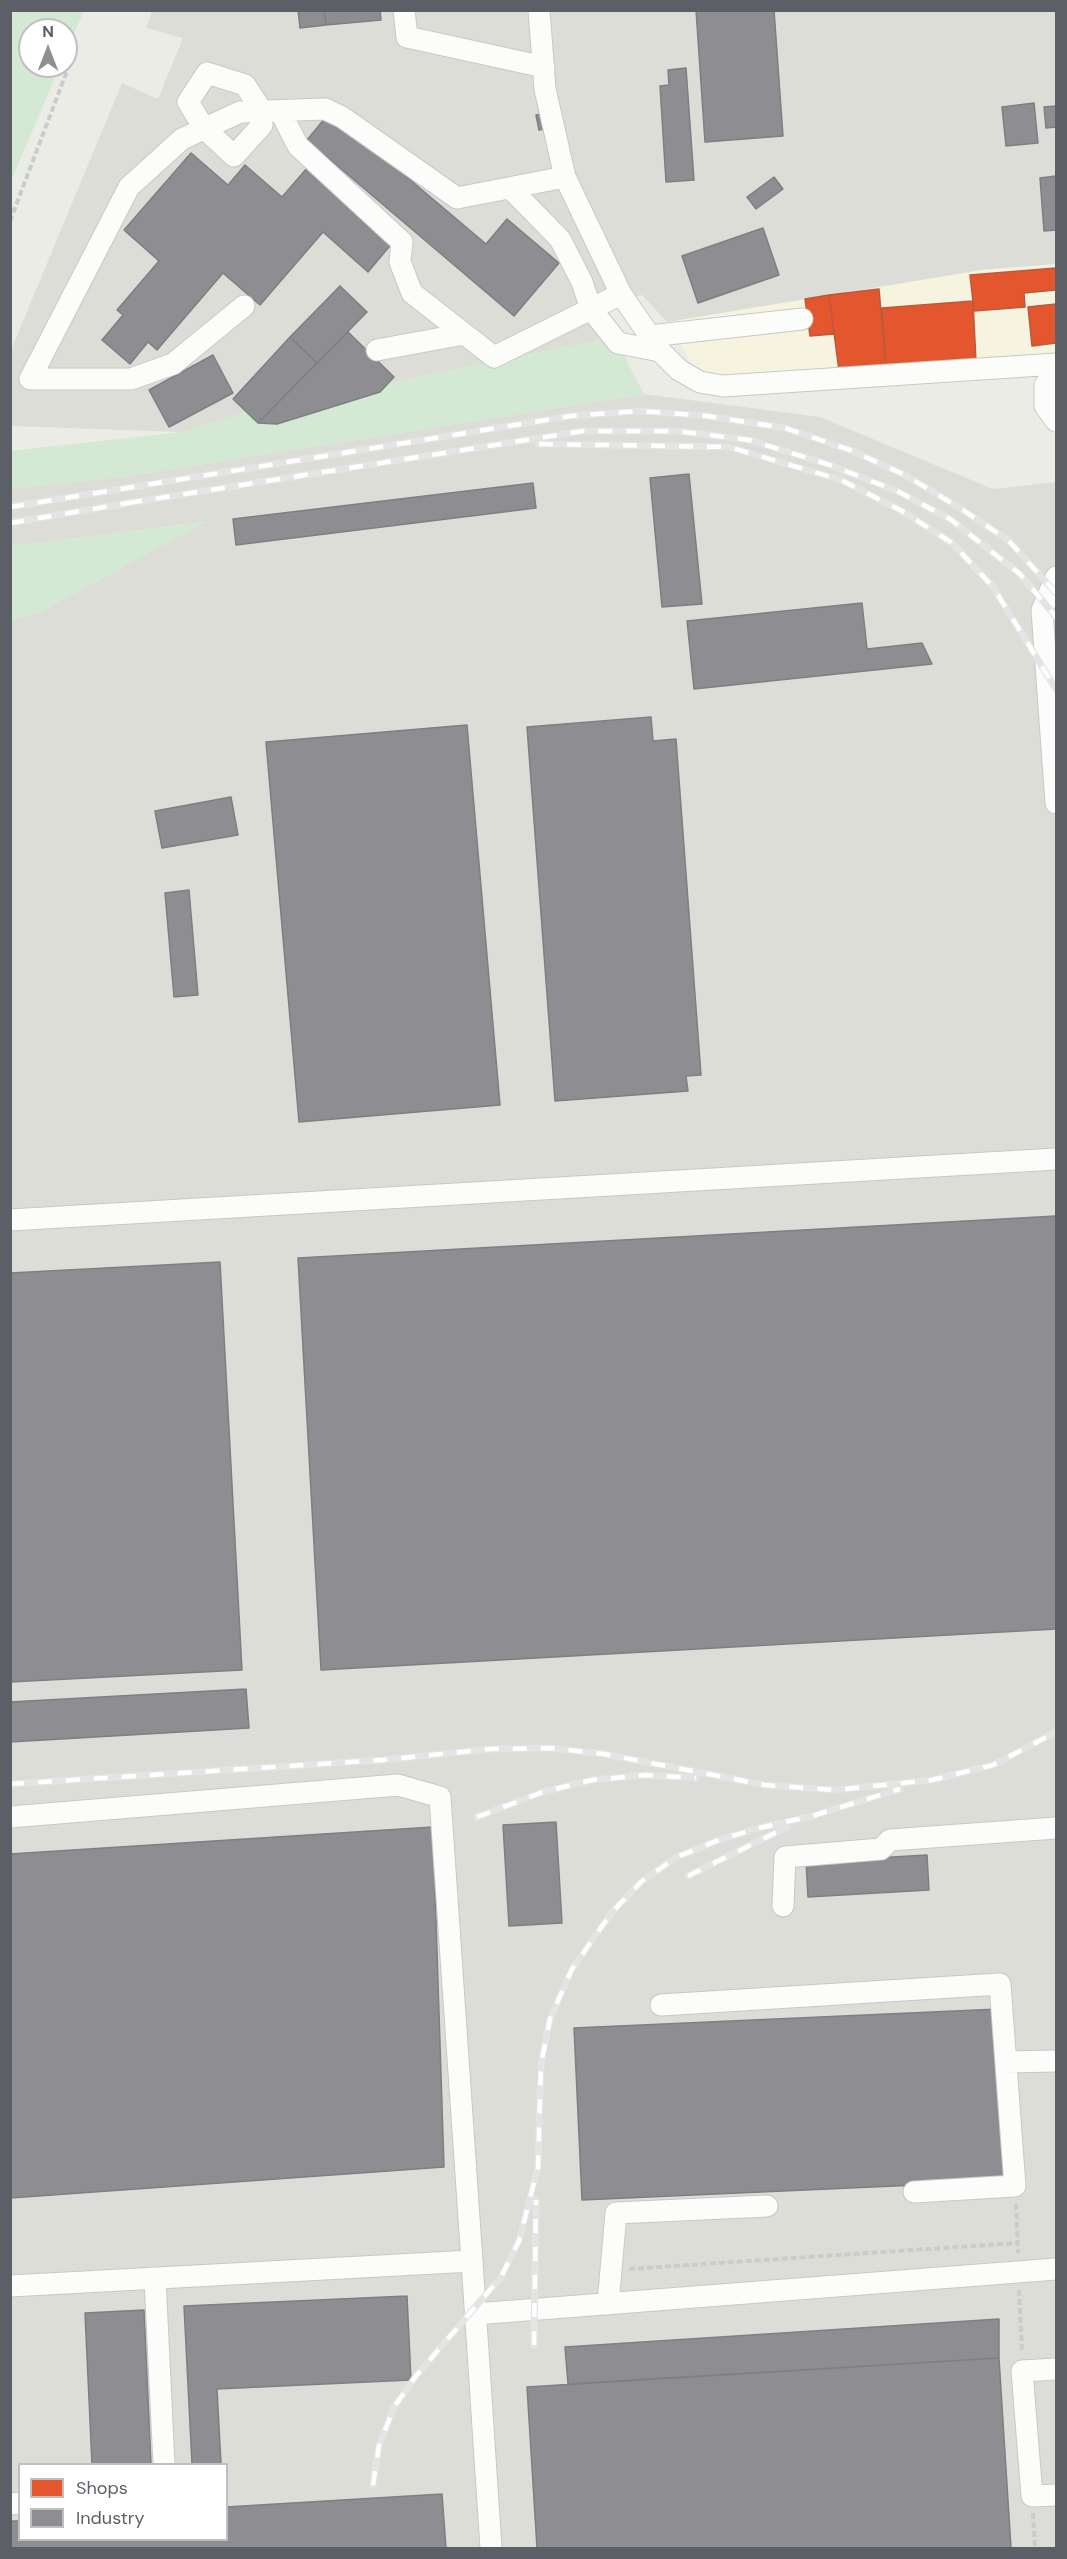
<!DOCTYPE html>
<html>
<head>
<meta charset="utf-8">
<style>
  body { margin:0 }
  #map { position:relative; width:1067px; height:2559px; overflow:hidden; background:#ecece7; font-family:"DM Sans",sans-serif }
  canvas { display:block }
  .frame { position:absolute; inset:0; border:12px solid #5c5f65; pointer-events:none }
  .legend { position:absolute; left:18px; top:2463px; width:210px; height:78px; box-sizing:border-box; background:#fff; border:2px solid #bebfc1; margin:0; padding:8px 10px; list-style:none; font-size:18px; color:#5c5f65 }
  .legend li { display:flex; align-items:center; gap:12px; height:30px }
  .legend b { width:30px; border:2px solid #bebfc1 }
  .north { position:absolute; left:18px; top:18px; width:60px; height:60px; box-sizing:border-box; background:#fff; border:2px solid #bebfc1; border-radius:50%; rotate:0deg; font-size:16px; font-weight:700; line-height:24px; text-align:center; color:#5c5f65 }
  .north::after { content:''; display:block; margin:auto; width:21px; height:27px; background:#8e9092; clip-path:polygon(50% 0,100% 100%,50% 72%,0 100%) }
</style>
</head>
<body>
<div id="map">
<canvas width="1067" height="2559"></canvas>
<div class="frame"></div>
<ul class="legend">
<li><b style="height:16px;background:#e4572e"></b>Shops</li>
<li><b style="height:16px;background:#8d8d92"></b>Industry</li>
</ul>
<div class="north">N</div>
</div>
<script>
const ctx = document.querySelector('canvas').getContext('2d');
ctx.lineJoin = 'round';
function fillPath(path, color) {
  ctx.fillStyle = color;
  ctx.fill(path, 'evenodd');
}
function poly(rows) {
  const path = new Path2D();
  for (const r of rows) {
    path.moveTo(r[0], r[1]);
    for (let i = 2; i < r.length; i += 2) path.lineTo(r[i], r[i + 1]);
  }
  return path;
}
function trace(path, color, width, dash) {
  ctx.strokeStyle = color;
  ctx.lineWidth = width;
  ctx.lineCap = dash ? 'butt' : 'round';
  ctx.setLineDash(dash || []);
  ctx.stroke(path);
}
fillPath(poly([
  [1056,264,1056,357,703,382,667,322,981,270]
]), '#f6f3df');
fillPath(poly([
  [152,11,1056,11,1056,264,981,270,667,322,642,295,602,306,614,337,361,389,356,378,182,432,11,426,11,350,122,83,158,99,183,38,146,28],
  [644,394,820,417,993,489,1056,482,1056,2548,11,2548,11,620,42,611,204,522,11,546,10,489,128,476],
  [20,2464,226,2464,226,2540,20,2540]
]), '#ddddd8');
fillPath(poly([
  [11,10,84,11,66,52,66,30,30,30,30,66,60,66,11,181],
  [614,337,644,394,128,476,11,489,10,451,182,432,356,378,361,389],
  [206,522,42,611,11,620,11,546]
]), '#d4e9d3');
const shops = poly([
  [1056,268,1056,290,1024,293,1025,307,974,311,970,275,1056,268],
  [879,289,886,368,839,371,829,295,879,289],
  [829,295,834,334,810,336,805,299,829,295],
  [973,301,976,362,886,368,882,308,973,301],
  [1056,304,1056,343,1032,346,1028,307,1056,304]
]);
fillPath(shops, '#e4572e');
trace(shops, '#bb593e', 1.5);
const industry = poly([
  [298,10,324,10,326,25,300,28,298,10],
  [324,10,380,10,381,20,326,25,324,10],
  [696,10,774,10,783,136,705,142,696,10],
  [686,68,694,180,666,182,660,86,669,85,668,70,686,68],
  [1034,103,1038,143,1006,146,1002,107,1034,103],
  [1056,106,1056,127,1046,128,1044,107,1056,106],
  [330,112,486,244,507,219,559,263,514,316,307,140,330,112],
  [548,113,551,128,539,130,536,115,548,113],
  [191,153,228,185,245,165,282,197,308,167,394,241,368,272,323,232,260,305,223,273,157,350,148,342,130,364,102,340,123,315,117,310,159,261,124,230,191,153],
  [1056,176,1056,230,1044,231,1040,178,1056,176],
  [774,177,783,189,756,209,747,197,774,177],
  [763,228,779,275,698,303,682,256,763,228],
  [340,286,367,312,317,363,290,337,340,286],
  [348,332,394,377,380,392,277,424,258,423,348,332],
  [290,337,317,363,258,423,233,399,290,337],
  [213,355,233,393,169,427,149,390,213,355],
  [689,474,702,604,662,607,650,478,689,474],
  [533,483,536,508,236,545,233,519,533,483],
  [862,603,867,649,922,643,932,664,694,689,687,621,862,603],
  [651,717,653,741,676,739,701,1075,686,1076,688,1091,555,1101,527,727,651,717],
  [467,725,500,1105,299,1122,266,742,467,725],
  [231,797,238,835,162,848,155,811,231,797],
  [189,890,198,995,174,997,165,893,189,890],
  [1056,1216,1056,1629,321,1670,298,1258,1056,1216],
  [220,1262,242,1670,10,1682,10,1273,220,1262],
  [246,1689,249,1728,10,1742,10,1702,246,1689],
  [556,1822,562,1923,509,1926,503,1825,556,1822],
  [433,1827,444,2167,10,2198,10,1854,433,1827],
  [927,1855,929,1890,808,1897,806,1862,927,1855],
  [999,2009,1007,2181,582,2200,574,2028,999,2009],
  [407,2296,411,2380,217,2389,221,2464,192,2464,184,2306,407,2296],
  [144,2310,151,2464,92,2464,85,2313,144,2310],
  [999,2319,999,2358,568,2384,565,2347,999,2319],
  [999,2358,1011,2548,537,2548,527,2387,999,2358],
  [442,2494,446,2548,10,2548,10,2521,20,2521,20,2540,226,2540,226,2507,442,2494]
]);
fillPath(industry, '#8d8d92');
trace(industry, '#7e7f84', 1.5);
const minor = poly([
  [404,10,407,37,544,67],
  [539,10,545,89,565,177,621,294,660,351,679,370,700,382,723,386,1056,364],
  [207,73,245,85,262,111,262,125,234,156,204,128,188,102,207,73],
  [280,111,298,146,402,242,400,262,412,293,494,357,621,294],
  [510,188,560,239,582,282,591,309,618,343,660,351],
  [244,306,173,364,131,379,30,379,129,187,182,139,240,112,325,109,342,117,457,198,565,177],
  [650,336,802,319],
  [377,350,464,334],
  [1056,370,1045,385,1045,406,1056,421],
  [1056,577,1042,610,1056,803],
  [10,1220,1056,1159],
  [10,1817,398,1785,440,1797,472,2261],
  [783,1906,785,1857,881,1849,890,1840,1056,1828],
  [661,2005,1000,1984,1015,2186,914,2192],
  [1006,2062,1056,2061],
  [155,2278,164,2464],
  [10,2286,472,2261,491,2548],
  [608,2304,616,2213,767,2206],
  [475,2314,1056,2269],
  [1056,2369,1022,2371,1032,2496,1056,2495],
  [10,2504,20,2503]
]);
trace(minor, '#c8c9c7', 23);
trace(poly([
  [10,221,73,55],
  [1016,2204,1018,2253],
  [629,2269,1017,2243],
  [1019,2290,1022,2352],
  [1033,2513,1035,2548]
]), '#c8cdcb', 4, [6, 3]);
trace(minor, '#fcfcfb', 21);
const rail = poly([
  [539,444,729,447,841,480,902,511,952,543,993,587,1056,689],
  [128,503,583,431,677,431,749,440,827,464,897,491,950,519,1020,574,1056,617],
  [10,507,571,416,641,411,707,416,785,428,850,450,905,475,963,510,1008,540,1056,593],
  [10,523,134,502],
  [10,1784,382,1760,491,1749,550,1748,604,1754,765,1785,835,1790,932,1780,993,1765,1056,1732],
  [477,1817,543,1792,592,1780,646,1775,696,1778],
  [688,1876,787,1827],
  [534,2345,536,2200],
  [373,2485,379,2446,394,2407,416,2376,501,2277,519,2241,538,2167,541,2064,550,2019,572,1969,612,1912,642,1881,677,1857,719,1840,759,1828,812,1816,900,1789]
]);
trace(rail, '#e3e4e3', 7);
trace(rail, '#fff', 4.5, [14]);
</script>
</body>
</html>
